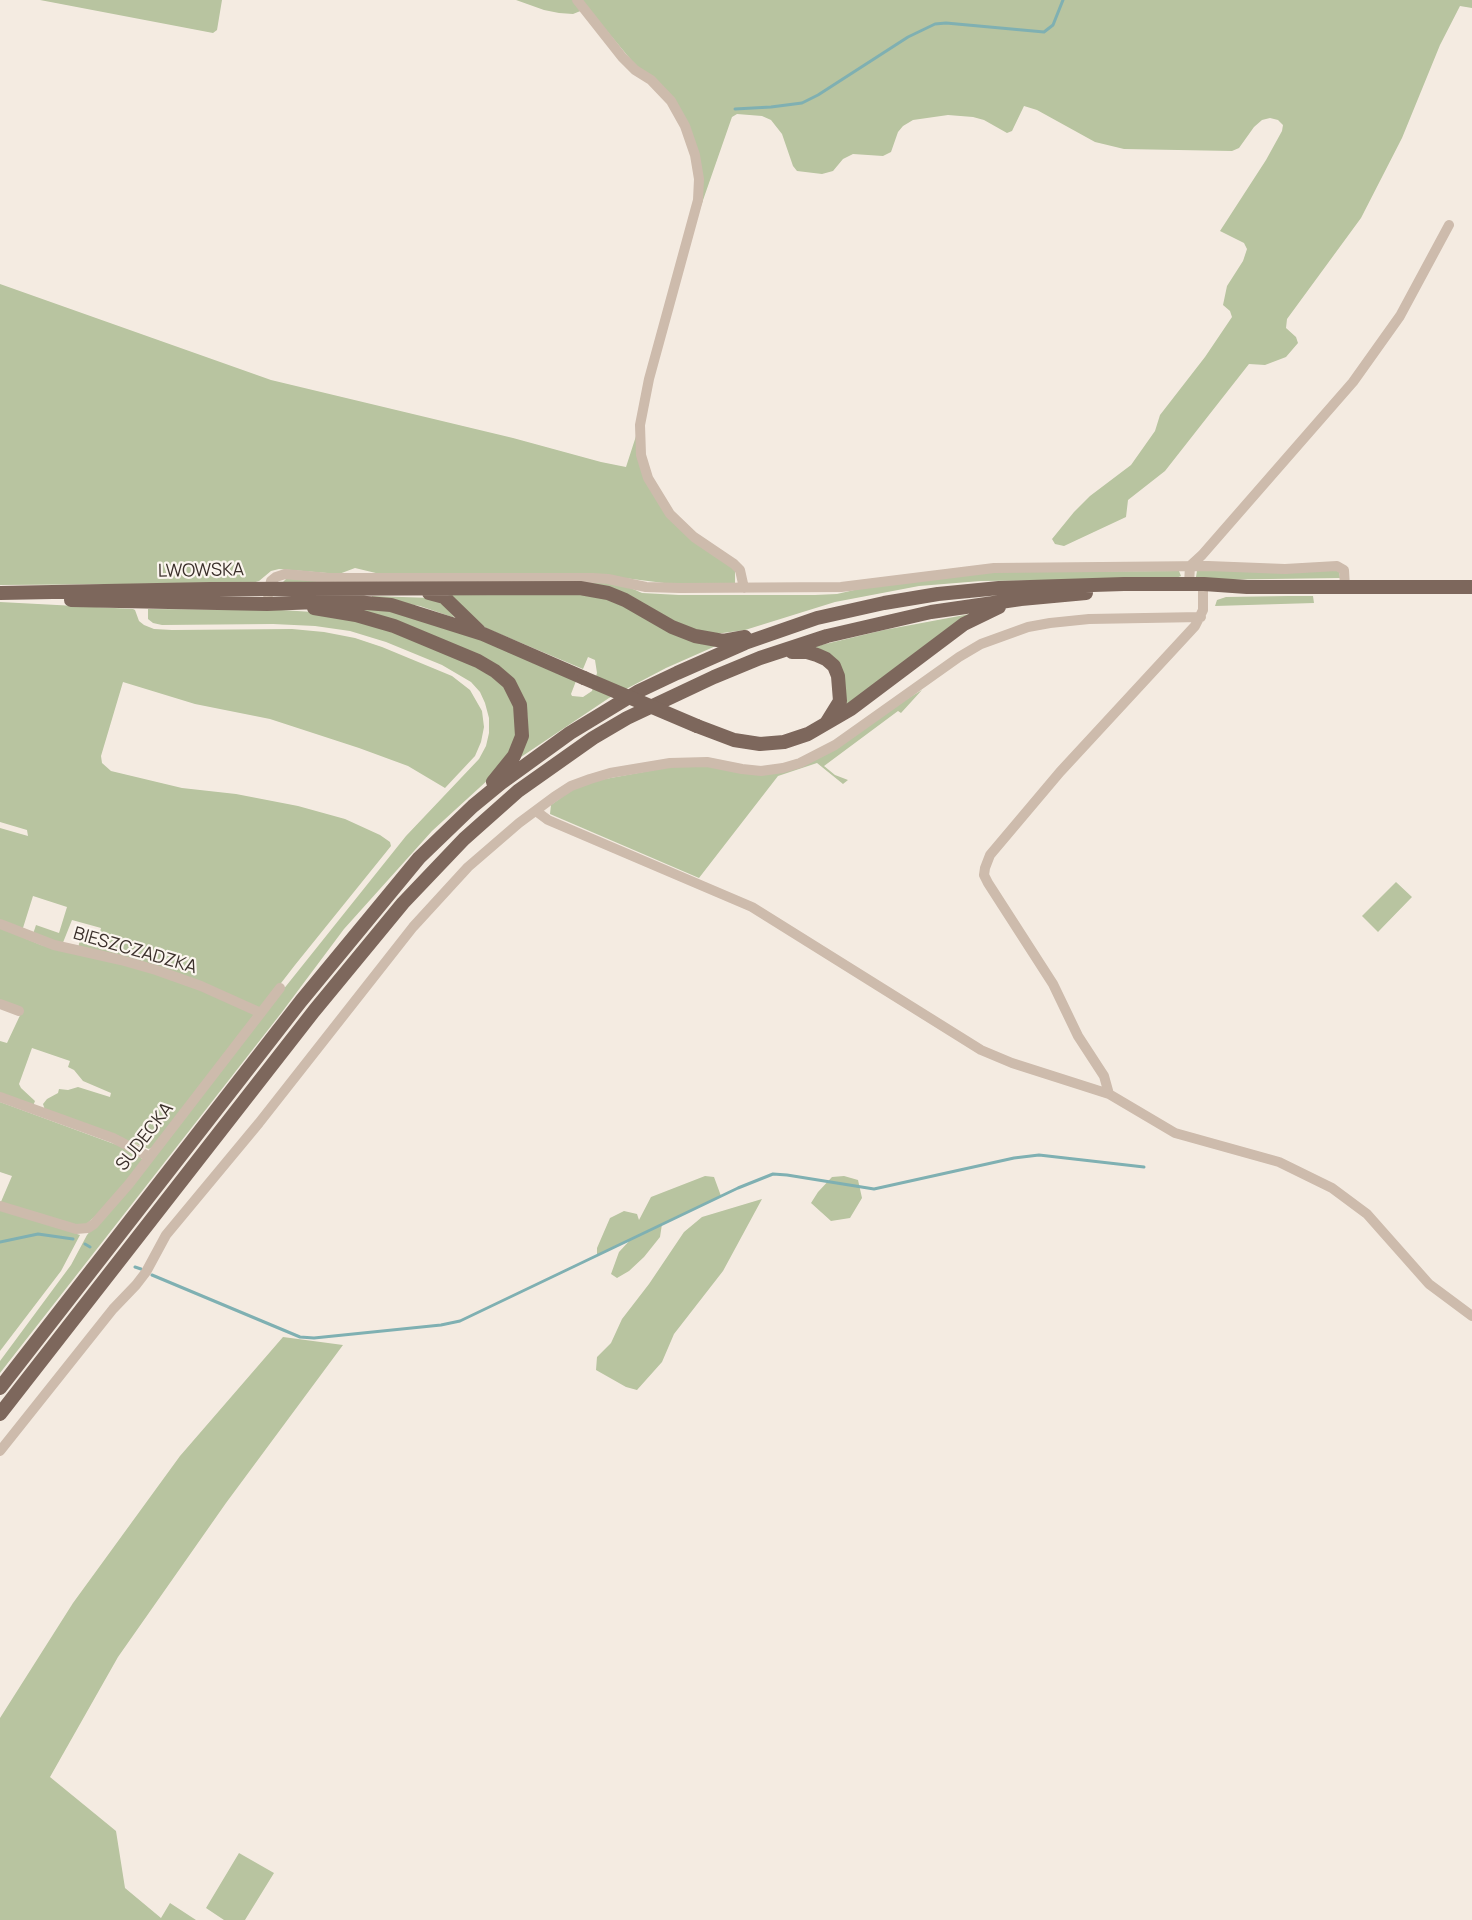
<!DOCTYPE html>
<html>
<head>
<meta charset="utf-8">
<style>
  body { margin:0 }
  canvas { display:block; background:#f4ebe1 }
</style>
</head>
<body>
<canvas width="1472" height="1920"></canvas>
<script>
const ctx = document.querySelector('canvas').getContext('2d');
ctx.lineJoin = 'round';
function fillPath(path, color) {
  ctx.fillStyle = color;
  ctx.fill(path, 'evenodd');
}
function poly(rows) {
  const path = new Path2D();
  for (const r of rows) {
    path.moveTo(r[0], r[1]);
    for (let i = 2; i < r.length; i += 2) path.lineTo(r[i], r[i + 1]);
  }
  return path;
}
function trace(path, color, width, dash) {
  ctx.strokeStyle = color;
  ctx.lineWidth = width;
  ctx.lineCap = dash ? 'butt' : 'round';
  ctx.setLineDash(dash || []);
  ctx.stroke(path);
}
function write(font, color, halo, rows, align = 'center') {
  ctx.font = font + ' Manrope,sans-serif';
  ctx.lineWidth = 4.5;
  ctx.setLineDash([]);
  ctx.textBaseline = 'middle';
  ctx.strokeStyle = halo;
  ctx.fillStyle = color;
  for (const [text, x, y, turn = 0] of rows) {
    ctx.save();
    ctx.translate(x, y);
    ctx.rotate((+turn || 0) * Math.PI / 180);
    ctx.textAlign = isNaN(turn) ? turn : align;
    if (halo) ctx.strokeText(text, 0, 0);
    ctx.fillText(text, 0, 0);
    ctx.restore();
  }
}
fillPath(poly([
  [40,0,222,0,217,30,213,33],
  [516,0,574,0,583,10,573,14,559,13,544,10],
  [581,0,1472,0,1472,8,1460,6,1440,45,1402,138,1361,218,1287,319,1286,328,1296,337,1298,343,1286,357,1265,365,1249,364,1165,471,1128,500,1126,517,1064,546,1055,544,1052,539,1074,512,1090,496,1131,465,1155,431,1160,415,1205,357,1232,317,1230,311,1223,305,1227,286,1243,261,1247,249,1244,243,1220,231,1266,160,1282,131,1283,125,1278,120,1270,118,1262,120,1254,127,1239,148,1232,151,1124,149,1095,142,1037,110,1024,106,1012,131,1007,133,984,120,973,117,948,115,913,120,903,126,898,132,891,152,883,156,853,154,843,159,833,171,822,174,797,171,793,166,782,134,771,120,762,116,737,114,732,117,694,226,702,187,677,104,637,67],
  [0,284,271,380,513,438,601,462,626,467,637,433,653,494,735,569,735,583,672,584,616,577,380,574,355,568,339,574,279,569,271,571,259,581,252,583,0,585],
  [1179,571,1181,576,1174,579,981,581,919,586,835,602,745,630,715,634,686,628,613,589,282,583,286,579,593,581,624,585,642,593,679,595,815,595,837,594,863,588,987,572],
  [1197,571,1339,571,1340,578,1200,580,1196,577],
  [447,594,596,595,718,645,666,668,609,698,518,759,527,734,528,722,526,705,509,676,330,605,379,608,469,635,576,681,571,694,572,696,583,697,592,691,597,673,595,660,588,657,583,669,488,629,477,623],
  [372,596,432,598,441,602,455,618,420,606,372,598],
  [1289,596,1313,596,1314,603,1215,606,1217,600,1226,597],
  [0,602,133,609,135,610,139,621,144,625,154,629,172,630,292,629,324,632,355,638,382,647,452,676,470,690,482,711,484,727,481,742,475,756,445,788,408,766,359,748,270,719,195,704,123,682,101,756,102,763,111,771,182,788,236,794,298,806,345,819,380,835,390,842,391,846,295,965,156,1145,149,1149,45,1110,43,1104,47,1099,58,1093,59,1089,68,1090,78,1087,110,1097,111,1093,83,1081,74,1070,68,1067,70,1061,32,1048,19,1084,21,1088,35,1101,33,1106,0,1094,0,1041,7,1043,23,1009,0,1000,0,928,41,945,77,954,80,939,97,943,101,928,72,920,62,945,33,934,36,925,59,933,67,907,33,896,22,931,0,921,0,828,28,836,27,830,0,822],
  [148,609,281,610,313,612,367,622,477,665,507,689,515,705,515,741,507,759,490,778,432,831,344,929,282,1012,0,1373,0,1361,71,1265,87,1235,406,836,479,759,486,746,489,733,489,718,485,703,480,692,471,682,442,665,386,642,350,631,315,626,273,624,162,625,153,623,148,619],
  [970,614,843,710,846,693,813,647,884,630],
  [922,690,901,713,898,711,824,766,835,775,848,780,843,784,817,763,778,776,699,878,550,814,551,805,573,789,594,781,682,765,785,772],
  [1396,882,1412,897,1378,932,1362,916],
  [0,1102,136,1152,143,1160,109,1204,83,1227,0,1204,12,1176,0,1172],
  [705,1176,714,1177,721,1196,662,1224,660,1237,644,1257,629,1271,617,1278,611,1274,619,1252,631,1239,597,1255,597,1248,610,1218,624,1211,637,1214,639,1220,651,1197],
  [844,1176,858,1180,862,1198,850,1218,831,1221,811,1203,818,1192,832,1177],
  [762,1199,723,1271,674,1334,662,1362,637,1390,626,1387,596,1370,597,1357,611,1343,622,1319,649,1284,684,1232,702,1217],
  [0,1207,80,1235,61,1271,0,1351],
  [283,1337,343,1345,226,1503,118,1657,50,1777,116,1831,125,1888,161,1918,170,1903,196,1920,0,1920,0,1718,73,1603,180,1456],
  [239,1853,274,1873,245,1920,224,1920,206,1908]
]), '#b8c4a0');
trace(poly([
  [735,109,771,107,802,103,818,95,908,37,935,24,946,23,1044,32,1053,25,1063,0],
  [0,1242,38,1234,73,1239],
  [85,1244,90,1247],
  [135,1267,141,1269],
  [152,1275,300,1337,314,1338,441,1325,460,1321,738,1188,773,1174,787,1175,874,1189,1014,1158,1039,1155,1144,1167]
]), '#7fb0b2', 3);
trace(poly([
  [577,0,622,57,635,70,651,80,671,101,685,126,695,155,699,179,698,200,649,379,640,425,641,455,648,478,670,514,694,537,734,564,740,570,744,588],
  [1189,584,1190,566,1202,555,1353,382,1400,316,1449,225],
  [268,595,271,581,276,577,285,574,329,578,593,578,608,579,646,587,680,588,841,587,994,568,1208,566,1285,569,1337,566,1344,570,1345,587],
  [536,811,548,820,752,907,981,1050,1012,1063,1109,1094,1175,1133,1279,1162,1332,1188,1367,1214,1429,1284,1472,1316],
  [0,924,54,945,121,960,156,970,201,986,261,1013],
  [0,1004,19,1011],
  [1109,1094,1104,1076,1078,1036,1053,984,988,883,984,875,985,868,990,855,1060,772,1195,626,1203,610,1203,590],
  [0,1097,113,1138,150,1157],
  [0,1206,76,1229,88,1228,94,1224,129,1184,280,988],
  [0,1451,113,1309,136,1285,146,1272,166,1235,259,1123,413,927,468,867,519,823,554,797,571,786,590,779,610,773,670,763,707,762,742,769,761,771,783,768,800,763,835,745,959,657,981,644,1028,627,1050,623,1089,619,1201,617]
]), '#cdbbac', 10);
trace(poly([
  [0,593,210,589,580,588,608,593,625,600,672,627,695,636,723,641,745,637],
  [429,593,444,597,479,631],
  [71,600,267,604,342,601,391,605,483,634,584,678],
  [314,608,356,615,394,626,478,661,495,671,509,683,520,705,522,736,514,756,493,782],
  [792,652,807,652,817,655,826,659,834,666,838,676,840,701,827,722],
  [697,726,734,740,760,744,784,742,808,734,851,709,964,624,999,607],
  [0,1388,301,1001,419,858,473,806,501,783,570,733,639,691,677,673,745,643,817,618,884,603,938,594,999,588,1124,584,1204,584,1247,587,1472,587],
  [0,1414,314,1011,403,903,464,839,518,791,593,738,627,718,714,677,760,658,827,636,931,612,1021,599,1086,593]
]), '#7d675c', 14);
trace(poly([
  [584,678,697,726]
]), '#7d675c', 14);
write('18px', '#3b302b', '#fbf5ee', [
  ["LWOWSKA",201,571,-1],
  ["BIESZCZADZKA",135,951,16],
  ["SUDECKA",145,1137,-52]
]);
</script>
</body>
</html>
